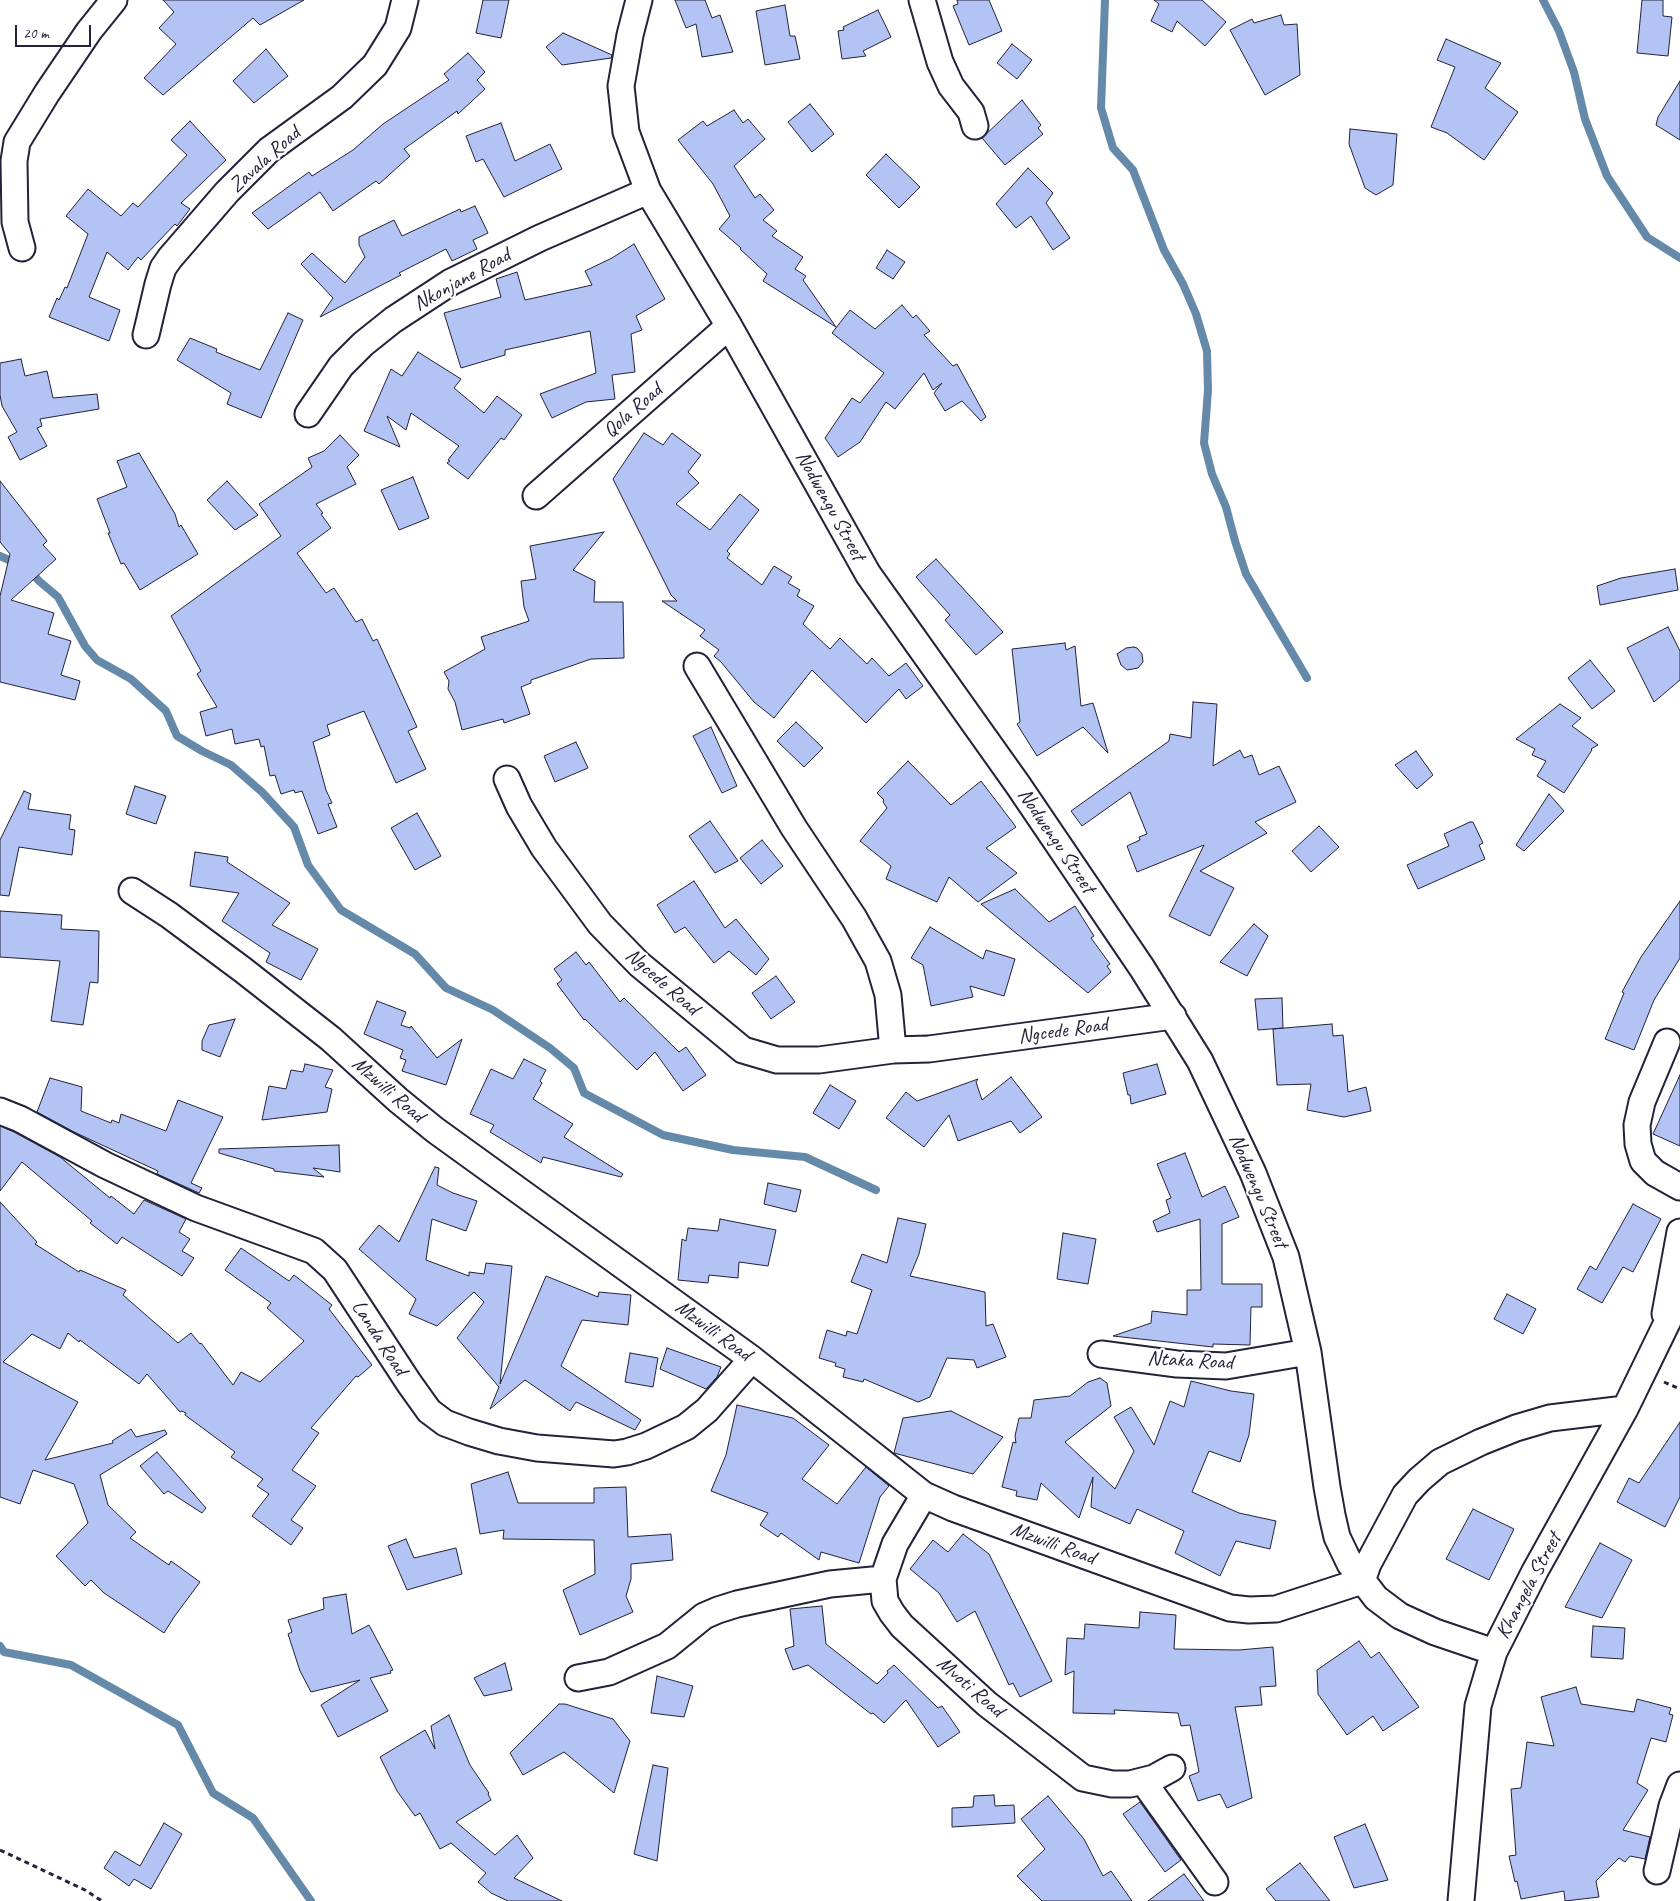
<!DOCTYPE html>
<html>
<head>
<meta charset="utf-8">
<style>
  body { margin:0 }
  #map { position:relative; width:1680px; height:1901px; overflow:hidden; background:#fff; font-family:Caveat,sans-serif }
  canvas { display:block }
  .scale { position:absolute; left:15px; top:25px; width:76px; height:22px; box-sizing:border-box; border:2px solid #22223b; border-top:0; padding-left:6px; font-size:15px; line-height:18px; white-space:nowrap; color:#22223b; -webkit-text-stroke:4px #fff; paint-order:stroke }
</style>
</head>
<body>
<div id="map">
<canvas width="1680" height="1901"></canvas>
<div class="scale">20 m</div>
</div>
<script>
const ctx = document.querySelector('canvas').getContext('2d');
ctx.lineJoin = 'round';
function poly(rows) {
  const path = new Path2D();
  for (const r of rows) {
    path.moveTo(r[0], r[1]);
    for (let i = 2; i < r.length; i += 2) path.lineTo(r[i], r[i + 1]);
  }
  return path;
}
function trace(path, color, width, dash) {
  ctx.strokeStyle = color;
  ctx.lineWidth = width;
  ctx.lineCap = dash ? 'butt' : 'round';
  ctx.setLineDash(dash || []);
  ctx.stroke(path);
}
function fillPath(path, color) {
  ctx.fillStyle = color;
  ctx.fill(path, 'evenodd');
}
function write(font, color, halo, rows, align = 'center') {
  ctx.font = font + ' Caveat,sans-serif';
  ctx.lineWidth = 4.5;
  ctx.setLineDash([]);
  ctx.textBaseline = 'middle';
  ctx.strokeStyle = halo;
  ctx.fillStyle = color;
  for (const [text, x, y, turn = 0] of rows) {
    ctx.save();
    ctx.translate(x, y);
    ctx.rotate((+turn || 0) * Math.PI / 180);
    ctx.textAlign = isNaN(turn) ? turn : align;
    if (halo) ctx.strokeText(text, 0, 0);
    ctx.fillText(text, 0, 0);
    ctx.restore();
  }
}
trace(poly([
  [1105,0,1101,108,1113,148,1133,170,1164,250,1183,284,1196,314,1207,351,1208,390,1204,443,1212,474,1226,507,1235,541,1246,574,1307,678],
  [1543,0,1559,31,1574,72,1585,119,1607,176,1647,237,1680,258],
  [0,556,18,564],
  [30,571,39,581,58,597,85,646,97,660,131,679,166,711,177,736,202,751,231,765,262,792,294,827,308,865,341,910,415,954,446,988,493,1010,550,1048,574,1068,584,1093,663,1135,733,1150,805,1157,876,1190],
  [0,1646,4,1652,71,1665,178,1725,213,1793,253,1818,311,1901]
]), '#6589a8', 8);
const building = poly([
  [163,0,304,0,260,25,253,18,163,95,144,78,176,44,159,28,174,12,163,0],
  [483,0,509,0,501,38,476,33,483,0],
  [675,0,705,0,712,18,720,15,733,52,702,57,696,24,686,28,675,0],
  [957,0,989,0,1002,31,969,45,953,6,958,4,957,0],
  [1154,0,1202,0,1226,22,1205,46,1177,21,1172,32,1151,21,1159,4,1154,0],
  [1642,0,1663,0,1663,16,1672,17,1668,56,1637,53,1642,0],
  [785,5,790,36,795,36,800,59,765,65,756,11,785,5],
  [878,10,891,37,863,51,866,56,842,59,838,31,844,30,843,27,878,10],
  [1281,15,1284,25,1297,24,1300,75,1265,95,1230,30,1252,19,1254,23,1281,15],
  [563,33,612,55,611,58,562,65,546,47,563,33],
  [1446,39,1501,63,1485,88,1518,112,1484,160,1447,133,1431,127,1455,67,1437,60,1446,39],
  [1012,44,1032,60,1017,79,997,63,1012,44],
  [266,49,288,76,254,103,233,81,266,49],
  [468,53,485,72,477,80,485,89,458,114,457,111,404,149,410,156,379,184,376,181,333,211,320,192,268,229,252,213,309,172,312,176,353,150,383,124,449,80,444,74,468,53],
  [1680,81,1680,140,1656,125,1658,117,1680,81],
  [1022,100,1041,125,1038,128,1043,134,1005,165,982,138,1022,100],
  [810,104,834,134,812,152,788,122,810,104],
  [734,110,743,123,748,119,765,139,734,166,755,198,760,194,774,210,763,220,777,231,772,236,803,257,795,269,806,276,803,280,836,327,763,281,767,274,740,249,741,248,719,229,730,216,713,184,678,140,703,121,707,126,734,110],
  [190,121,226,160,181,203,190,209,177,226,175,224,141,260,138,257,128,270,107,252,89,297,120,310,109,341,49,317,57,298,59,300,65,287,67,288,88,234,66,216,88,189,121,216,133,203,138,207,187,155,171,140,190,121],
  [501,123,515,161,550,144,562,169,504,197,483,159,476,162,466,136,501,123],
  [1350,129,1397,134,1393,185,1376,195,1365,188,1349,144,1350,129],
  [886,154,920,187,899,208,866,175,886,154],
  [1028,168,1053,193,1046,203,1070,238,1053,250,1031,216,1016,228,996,204,1028,168],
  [475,206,488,233,473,240,477,249,452,261,446,249,399,273,401,275,320,317,333,298,301,264,312,253,345,283,365,257,359,245,359,237,394,220,402,236,460,209,461,212,475,206],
  [634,244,665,299,636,316,642,330,631,334,635,372,612,375,615,399,586,402,552,418,540,394,596,373,590,331,505,350,505,355,461,368,444,313,501,297,496,279,517,272,525,300,592,285,585,271,612,258,634,244],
  [887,250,905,262,893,279,876,268,887,250],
  [902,305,913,318,916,315,930,331,924,335,953,366,957,364,986,417,981,421,962,401,945,411,934,393,942,383,933,390,924,373,895,409,886,402,860,442,838,457,825,438,852,398,860,403,884,373,832,333,850,310,875,329,902,305],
  [288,313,303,320,261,418,227,404,231,393,177,360,190,338,217,349,216,352,260,370,288,313],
  [418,352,461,379,454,388,484,413,497,396,522,415,504,440,501,438,468,479,447,463,450,461,448,460,459,446,411,413,406,430,387,416,400,447,364,431,391,369,402,376,418,352],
  [21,359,25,376,47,371,53,398,97,394,99,409,40,419,42,426,37,428,47,446,20,460,8,437,17,432,2,406,0,395,0,363,21,359],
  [644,433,663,445,672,433,701,455,688,472,699,483,676,504,710,530,740,494,759,510,727,551,730,554,727,558,762,585,774,566,792,577,788,583,800,590,797,596,814,606,803,624,830,649,840,638,867,664,872,658,889,676,906,663,923,686,906,699,899,689,866,723,812,670,774,718,754,702,721,662,714,656,719,650,700,636,705,630,662,601,677,601,671,595,613,479,644,433],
  [340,435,359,455,347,467,356,484,316,504,323,513,321,514,331,528,297,553,326,593,334,588,356,622,362,619,373,641,377,639,417,727,408,731,426,769,396,783,364,711,327,725,330,735,313,742,326,790,332,803,328,804,337,827,318,834,302,791,295,793,294,790,281,794,275,775,270,776,264,746,261,747,259,739,235,744,232,729,206,736,200,712,217,707,197,674,201,671,171,616,281,536,259,504,312,467,308,458,324,451,340,435],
  [139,453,175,514,179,527,181,525,198,554,140,590,124,563,121,564,108,533,110,533,97,499,127,487,117,461,139,453],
  [413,477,429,518,399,530,381,490,413,477],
  [0,481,47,541,43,545,56,559,11,600,54,613,48,634,71,641,61,675,80,681,75,700,0,682,0,596,10,554,0,542,0,481],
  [227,481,258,515,235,530,207,500,227,481],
  [604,532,573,570,595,581,594,602,623,602,624,658,591,659,531,680,531,683,521,687,530,714,504,723,503,719,462,730,455,702,448,689,449,681,444,672,485,649,481,637,529,621,524,607,521,581,536,579,530,546,604,532],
  [936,559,1003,632,976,655,945,620,950,615,916,577,936,559],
  [1675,569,1678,590,1600,605,1597,586,1621,578,1675,569],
  [1668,627,1680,651,1680,680,1654,702,1627,648,1668,627],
  [1065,643,1066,650,1075,646,1081,706,1093,703,1108,753,1083,727,1037,756,1017,724,1020,722,1012,649,1065,643],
  [1134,647,1137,648,1142,654,1143,662,1138,668,1127,670,1121,665,1117,654,1126,648,1134,647],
  [1590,660,1615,691,1592,709,1568,678,1590,660],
  [1193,702,1217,704,1213,766,1240,750,1244,758,1252,755,1259,775,1279,766,1296,802,1255,822,1267,833,1200,871,1234,888,1210,936,1169,916,1204,845,1137,872,1127,846,1140,840,1139,837,1147,834,1130,792,1082,826,1071,811,1169,741,1170,734,1191,738,1193,702],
  [1560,704,1581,718,1572,726,1598,745,1591,749,1592,750,1564,793,1537,776,1546,761,1532,755,1535,749,1516,739,1560,704],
  [796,722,823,748,804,767,777,741,796,722],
  [711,727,737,786,722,793,693,736,711,727],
  [576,742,588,768,555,782,544,756,576,742],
  [1416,751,1433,775,1417,789,1395,765,1416,751],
  [908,761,951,805,981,781,1016,827,986,848,1017,873,978,902,949,877,937,902,886,879,891,866,860,841,887,808,883,802,884,800,877,793,908,761],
  [135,786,166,796,156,824,126,814,135,786],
  [24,791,31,794,28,809,71,815,69,829,75,830,72,855,19,847,9,896,0,895,0,840,24,791],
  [1549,794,1564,811,1524,851,1516,845,1549,794],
  [417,813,441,856,415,870,391,828,417,813],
  [710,821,738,861,715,873,689,836,710,821],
  [1470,822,1473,822,1483,843,1479,845,1485,859,1418,889,1407,865,1449,846,1444,834,1470,822],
  [1319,826,1339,847,1311,872,1292,851,1319,826],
  [762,840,783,866,761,884,740,858,762,840],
  [195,852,228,857,227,862,290,903,272,925,318,949,301,980,266,962,270,953,222,921,239,893,190,886,195,852],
  [694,881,725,928,736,919,769,959,756,975,729,951,714,963,685,927,675,933,657,905,694,881],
  [1015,889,1049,922,1075,906,1094,936,1091,938,1110,964,1107,966,1111,972,1088,993,981,904,1015,889],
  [1680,901,1680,958,1654,1000,1634,1050,1605,1039,1624,993,1622,992,1641,957,1680,901],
  [0,911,62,915,61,929,99,931,98,983,90,982,83,1025,51,1021,60,961,0,957,0,911],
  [1254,924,1268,936,1247,976,1220,962,1254,924],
  [930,927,983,959,986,950,1015,959,1004,996,970,986,973,997,931,1006,923,965,911,958,930,927],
  [576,952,586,965,589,962,620,1002,624,998,679,1052,686,1047,706,1075,683,1091,655,1052,637,1070,585,1019,584,1020,557,984,562,980,554,969,576,952],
  [776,976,795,1002,771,1019,752,993,776,976],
  [1282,998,1283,1028,1258,1030,1255,999,1282,998],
  [377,1001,406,1012,401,1025,410,1028,411,1026,437,1058,462,1039,446,1085,402,1071,406,1060,400,1058,403,1050,364,1034,377,1001],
  [235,1019,220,1057,202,1050,202,1041,209,1025,235,1019],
  [1332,1024,1333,1036,1343,1035,1348,1092,1366,1087,1371,1111,1344,1117,1307,1110,1311,1084,1277,1085,1273,1029,1332,1024],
  [524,1059,546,1070,540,1081,542,1083,533,1099,573,1124,564,1137,623,1174,621,1177,543,1157,541,1163,490,1132,494,1125,470,1114,491,1069,513,1079,524,1059],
  [305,1064,333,1070,325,1087,332,1089,327,1112,262,1120,269,1086,286,1089,291,1070,303,1072,305,1064],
  [1157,1064,1166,1094,1131,1104,1130,1095,1128,1095,1123,1073,1157,1064],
  [1680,1075,1680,1146,1653,1134,1680,1075],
  [1011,1077,1042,1117,1020,1133,1011,1121,958,1141,949,1115,924,1147,886,1118,906,1092,917,1101,978,1079,976,1082,982,1100,1011,1077],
  [50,1078,82,1087,81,1111,111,1123,112,1120,119,1123,121,1114,166,1131,178,1100,223,1117,191,1183,202,1188,199,1193,157,1174,158,1171,74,1132,37,1112,50,1078],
  [830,1085,856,1101,839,1129,813,1113,830,1085],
  [0,1126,14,1132,60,1157,110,1198,111,1196,134,1214,144,1200,186,1219,179,1232,190,1239,182,1251,194,1258,182,1276,122,1237,117,1244,90,1223,92,1221,22,1162,0,1191,0,1126],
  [339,1145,340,1172,313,1168,324,1177,274,1171,274,1169,219,1153,219,1149,339,1145],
  [1185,1153,1202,1197,1225,1186,1239,1217,1222,1224,1222,1284,1262,1284,1262,1307,1251,1307,1250,1345,1213,1344,1213,1347,1113,1336,1151,1323,1152,1311,1187,1315,1187,1290,1201,1290,1200,1219,1157,1232,1153,1221,1170,1213,1166,1200,1171,1198,1157,1164,1185,1153],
  [435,1167,439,1168,437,1185,453,1193,477,1201,466,1231,432,1219,426,1260,469,1276,469,1272,484,1274,486,1263,512,1266,500,1384,546,1276,598,1297,599,1292,631,1295,628,1325,582,1320,561,1366,641,1420,635,1430,576,1402,570,1411,525,1380,490,1409,499,1387,457,1338,484,1302,474,1292,437,1326,409,1314,416,1299,359,1249,379,1225,399,1242,435,1167],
  [768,1183,801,1190,796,1212,764,1204,768,1183],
  [0,1202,37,1242,35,1244,79,1272,80,1270,126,1290,123,1295,178,1343,191,1333,200,1344,201,1343,233,1385,241,1372,260,1382,304,1341,267,1308,271,1303,225,1270,241,1248,289,1281,294,1275,332,1305,329,1309,372,1365,358,1377,356,1376,311,1428,319,1433,292,1470,316,1486,291,1520,303,1528,291,1545,252,1516,269,1494,257,1486,263,1479,231,1457,235,1452,185,1415,186,1413,182,1411,180,1412,147,1374,139,1384,80,1340,79,1342,68,1333,60,1349,32,1334,3,1362,78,1402,45,1460,113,1443,112,1441,131,1429,136,1437,165,1430,167,1434,100,1475,108,1505,136,1532,130,1538,169,1565,171,1561,200,1582,174,1617,164,1633,104,1593,91,1580,85,1586,56,1556,88,1523,74,1484,33,1470,20,1504,0,1497,0,1202],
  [1633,1204,1661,1219,1633,1272,1623,1267,1602,1303,1577,1289,1590,1266,1596,1270,1633,1204],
  [898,1218,926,1224,919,1254,910,1276,985,1292,986,1326,993,1324,1006,1357,977,1368,974,1360,947,1358,930,1397,918,1402,864,1379,863,1382,843,1377,845,1369,835,1366,836,1363,819,1358,827,1330,846,1336,847,1331,857,1334,872,1290,851,1282,862,1254,887,1263,898,1218],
  [720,1219,776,1230,768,1266,739,1262,738,1278,709,1275,708,1283,678,1280,682,1239,686,1241,688,1228,718,1231,720,1219],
  [1063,1233,1096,1239,1088,1284,1057,1279,1063,1233],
  [1507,1294,1536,1309,1523,1334,1494,1319,1507,1294],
  [667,1348,721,1367,717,1377,706,1389,660,1369,667,1348],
  [630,1353,658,1358,653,1387,625,1382,630,1353],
  [1100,1378,1107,1383,1111,1406,1065,1442,1115,1489,1134,1451,1114,1417,1131,1407,1154,1445,1170,1401,1184,1407,1191,1381,1231,1391,1254,1394,1249,1435,1240,1462,1209,1451,1192,1492,1239,1513,1276,1521,1270,1549,1236,1541,1220,1576,1175,1553,1184,1531,1137,1509,1130,1524,1091,1507,1093,1477,1079,1518,1041,1483,1037,1500,1016,1496,1017,1491,1002,1487,1013,1442,1016,1443,1015,1436,1019,1418,1031,1418,1034,1400,1070,1396,1088,1382,1100,1378],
  [737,1405,793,1418,829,1445,802,1479,837,1504,866,1467,889,1486,880,1497,859,1563,821,1552,819,1560,781,1533,778,1537,760,1525,768,1513,711,1491,726,1455,737,1405],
  [951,1411,1003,1437,973,1474,894,1453,903,1418,951,1411],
  [1680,1422,1680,1497,1665,1527,1617,1502,1629,1478,1639,1483,1680,1422],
  [157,1452,206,1508,202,1513,168,1491,164,1494,140,1466,157,1452],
  [508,1472,518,1503,594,1503,594,1488,626,1487,628,1537,671,1534,673,1560,631,1564,631,1579,626,1596,633,1612,580,1635,563,1590,595,1574,594,1540,503,1539,504,1530,480,1534,471,1484,508,1472],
  [1473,1509,1514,1529,1489,1580,1446,1559,1473,1509],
  [963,1534,989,1554,1052,1681,1020,1697,1013,1683,1009,1685,975,1611,957,1622,939,1593,910,1569,933,1540,948,1552,963,1534],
  [406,1539,414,1558,456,1548,462,1574,407,1590,388,1546,406,1539],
  [1600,1543,1632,1560,1602,1618,1565,1607,1600,1543],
  [346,1594,352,1634,369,1625,393,1670,390,1671,391,1673,370,1678,388,1711,338,1737,321,1705,360,1680,311,1692,300,1671,288,1634,292,1632,288,1620,324,1609,323,1598,346,1594],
  [822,1606,826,1644,877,1684,888,1673,887,1671,894,1665,938,1708,942,1706,960,1732,938,1747,906,1700,884,1723,873,1713,871,1714,808,1665,793,1670,785,1649,794,1646,790,1609,822,1606],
  [1140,1612,1176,1615,1174,1649,1239,1650,1273,1647,1276,1686,1260,1687,1262,1705,1235,1707,1252,1798,1227,1808,1220,1794,1198,1801,1189,1776,1199,1772,1190,1725,1181,1726,1178,1713,1114,1710,1115,1714,1073,1713,1074,1671,1065,1675,1067,1638,1084,1639,1085,1624,1139,1628,1140,1612],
  [1593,1626,1625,1628,1623,1659,1591,1657,1593,1626],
  [1359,1641,1371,1658,1379,1652,1419,1707,1383,1731,1373,1716,1347,1735,1318,1694,1317,1670,1359,1641],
  [505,1663,512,1690,484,1696,474,1678,505,1663],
  [657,1676,693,1686,684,1717,651,1713,657,1676],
  [1576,1687,1581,1704,1634,1712,1637,1699,1671,1708,1669,1714,1673,1715,1666,1742,1651,1738,1637,1783,1648,1790,1623,1830,1650,1837,1645,1859,1630,1856,1625,1862,1619,1858,1596,1881,1599,1897,1565,1901,1564,1891,1521,1899,1517,1881,1515,1882,1509,1856,1516,1855,1511,1789,1521,1788,1527,1742,1554,1746,1541,1697,1576,1687],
  [559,1704,565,1704,613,1719,630,1741,614,1793,564,1752,523,1775,510,1753,559,1704],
  [449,1715,470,1765,489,1793,488,1794,491,1800,456,1822,495,1855,517,1835,533,1858,514,1878,562,1901,508,1901,491,1893,478,1882,486,1873,451,1843,440,1849,420,1813,415,1816,397,1791,380,1757,425,1730,435,1749,431,1726,449,1715],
  [653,1765,668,1768,657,1861,634,1854,653,1765],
  [994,1795,995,1806,1014,1805,1015,1823,952,1827,952,1808,973,1807,974,1796,994,1795],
  [1048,1796,1084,1839,1103,1876,1111,1871,1132,1901,1042,1901,1017,1876,1045,1849,1021,1819,1048,1796],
  [1140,1802,1181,1860,1165,1872,1123,1814,1140,1802],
  [164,1823,182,1834,151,1889,134,1879,129,1886,104,1868,115,1851,140,1866,164,1823],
  [1365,1824,1388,1880,1354,1888,1334,1837,1365,1824],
  [1300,1863,1330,1901,1276,1901,1266,1889,1300,1863],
  [1184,1874,1204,1901,1148,1901,1184,1874]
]);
fillPath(building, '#b3c3f3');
trace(building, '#22223b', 1);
const minor = poly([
  [639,0,630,35,621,86,626,132,648,191,729,326,868,574,1018,785,1142,968,1200,1061,1253,1173,1286,1257,1308,1352,1327,1487,1332,1515,1337,1537,1350,1564,1376,1598,1400,1616,1435,1632,1494,1652],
  [922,0,940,62,951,86,971,112,975,126],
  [22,248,15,222,14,161,17,142,47,93,89,31,114,0],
  [146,335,158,284,163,268,170,258,227,192,269,150,342,97,375,65,398,28,405,0],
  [308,414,341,366,363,344,393,320,451,282,540,238,648,191],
  [536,496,729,326],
  [697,666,794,828,854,918,878,961,888,995,893,1050],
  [507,779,519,806,544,848,600,924,639,964,743,1050,777,1060,819,1060,893,1050,929,1049,1173,1016],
  [132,891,169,915,243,970,331,1039,398,1100,435,1130,752,1359,924,1495,953,1508,1230,1608,1249,1610,1276,1609,1362,1581,1368,1564,1405,1495,1419,1480,1440,1462,1481,1442,1516,1428,1550,1418,1625,1409],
  [1667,1042,1642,1102,1637,1125,1638,1144,1643,1161,1655,1173,1680,1187],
  [0,1111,20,1119,105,1165,196,1208,314,1251,335,1270,409,1383,429,1411,445,1423,469,1432,499,1441,537,1448,614,1454,627,1452,646,1446,686,1427,707,1410,752,1359],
  [1665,1314,1680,1232],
  [1101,1354,1177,1364,1226,1366,1308,1352],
  [924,1495,895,1544,883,1579,885,1601,892,1613,902,1626,987,1704,1083,1778,1112,1784,1130,1784,1154,1778,1172,1768],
  [578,1678,609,1672,667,1646,704,1616,718,1610,737,1604,830,1584,883,1579],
  [1143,1781,1215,1882],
  [1657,1871,1672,1806,1680,1785],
  [1461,1901,1478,1706,1494,1652,1535,1571,1625,1409,1680,1296]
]);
trace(minor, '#22223b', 29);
trace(poly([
  [1664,1382,1680,1389],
  [0,1850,85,1890,102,1901]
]), '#22223b', 3, [5, 4]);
trace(minor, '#fff', 25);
write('21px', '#22223b', '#fff', [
  ["Zavala Road",265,160,-42],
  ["Nkonjane Road",462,280,-29],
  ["Qola Road",633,411,-41],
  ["Nodwengu Street",830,506,61],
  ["Nodwengu Street",1056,841,56],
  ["Ngcede Road",662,982,41],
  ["Ngcede Road",1063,1031,-8],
  ["Mzwilli Road",388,1090,41],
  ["Nodwengu Street",1258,1191,67],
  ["Mzwilli Road",713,1331,36],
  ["Landa Road",379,1338,57],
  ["Ntaka Road",1190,1361,3],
  ["Mzwilli Road",1053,1544,20],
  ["Khangela Street",1529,1586,-62],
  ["Mvoti Road",970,1687,41]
]);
</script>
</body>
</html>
